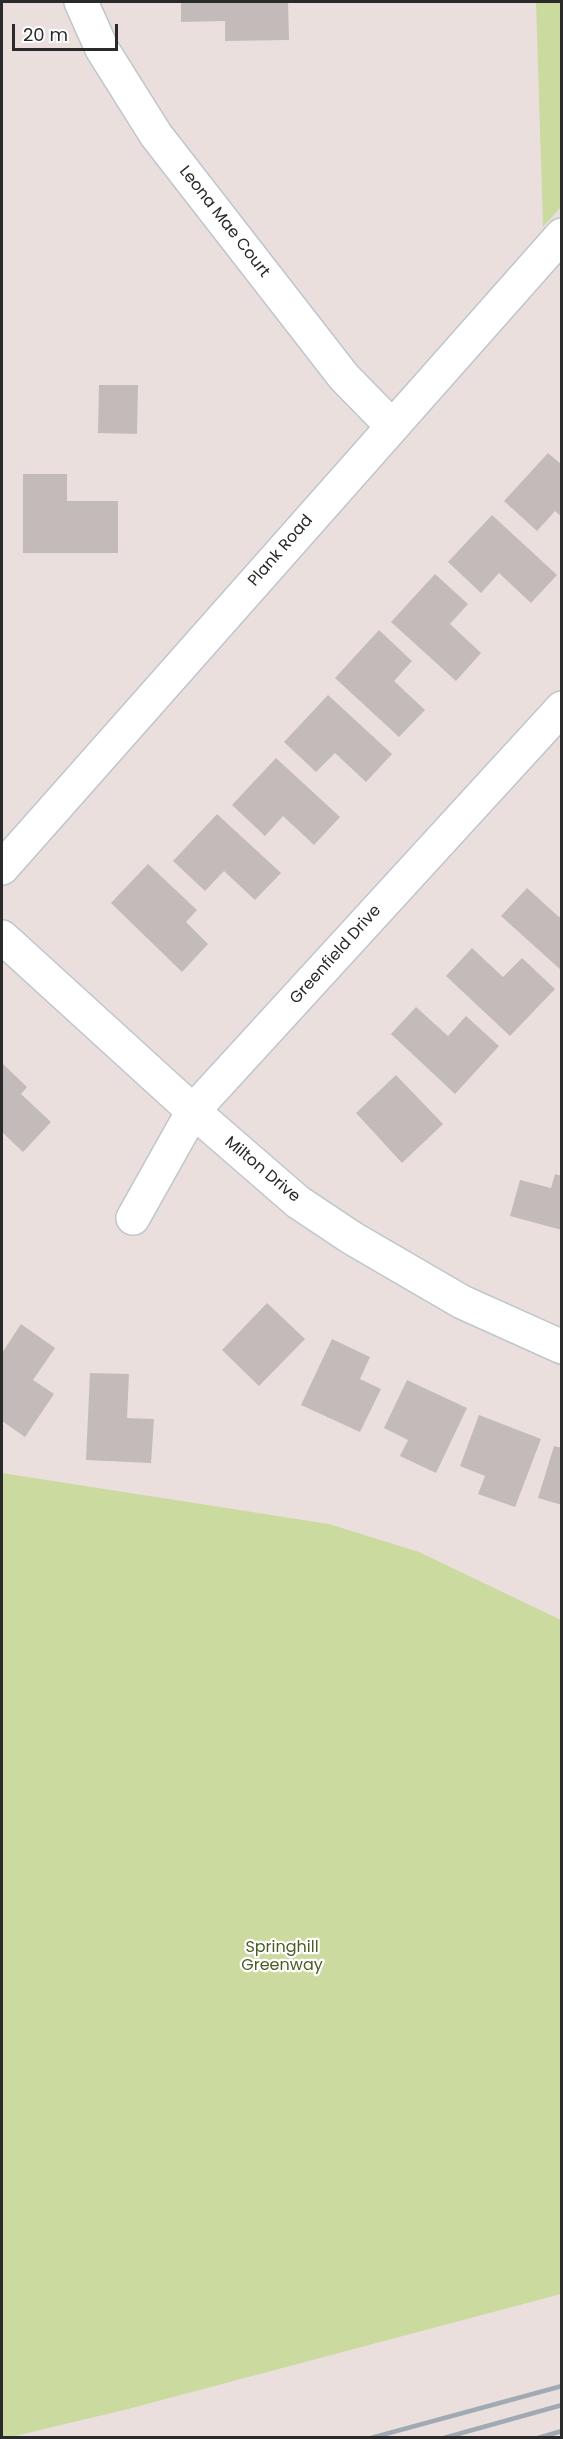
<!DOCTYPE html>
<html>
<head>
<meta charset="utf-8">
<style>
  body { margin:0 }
  #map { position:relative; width:563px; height:2439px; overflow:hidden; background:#eadfdd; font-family:Poppins,sans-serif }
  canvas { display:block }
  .frame { position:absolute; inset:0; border:3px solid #2a2a2a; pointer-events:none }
  .scale { position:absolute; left:12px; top:24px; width:106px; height:27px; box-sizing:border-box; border:3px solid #2a2a2a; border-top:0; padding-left:8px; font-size:18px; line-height:21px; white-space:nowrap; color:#2a2a2a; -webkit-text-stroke:4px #fff; paint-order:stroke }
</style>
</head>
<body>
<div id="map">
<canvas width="563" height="2439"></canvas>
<div class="frame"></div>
<div class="scale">20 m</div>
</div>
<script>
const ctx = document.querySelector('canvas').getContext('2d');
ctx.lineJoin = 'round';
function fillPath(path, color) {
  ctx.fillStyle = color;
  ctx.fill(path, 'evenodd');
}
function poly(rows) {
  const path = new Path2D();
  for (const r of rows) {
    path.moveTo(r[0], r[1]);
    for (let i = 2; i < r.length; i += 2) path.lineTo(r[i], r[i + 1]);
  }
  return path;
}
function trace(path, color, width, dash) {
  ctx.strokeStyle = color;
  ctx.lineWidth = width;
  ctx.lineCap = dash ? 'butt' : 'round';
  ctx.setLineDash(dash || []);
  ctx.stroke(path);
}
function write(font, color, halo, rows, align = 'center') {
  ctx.font = font + ' Poppins,sans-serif';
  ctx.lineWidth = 4.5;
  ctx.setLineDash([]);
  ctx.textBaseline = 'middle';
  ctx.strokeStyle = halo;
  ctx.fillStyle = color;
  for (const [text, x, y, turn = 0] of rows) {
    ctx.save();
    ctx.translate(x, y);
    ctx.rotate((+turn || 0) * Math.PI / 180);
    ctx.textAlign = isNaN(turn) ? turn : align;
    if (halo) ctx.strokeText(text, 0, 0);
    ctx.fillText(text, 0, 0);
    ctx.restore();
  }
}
fillPath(poly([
  [536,2,562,2,561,207,543,227],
  [2,1473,329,1524,419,1552,561,1620,561,2294,128,2409,11,2437,2,2437]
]), '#cbdba0');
fillPath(poly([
  [181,2,288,2,289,40,225,41,225,21,181,22],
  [99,385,138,385,137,434,98,433],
  [548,453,562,465,562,517,555,511,537,531,504,501],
  [23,474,67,474,67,501,118,501,118,553,23,553],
  [492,515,557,575,531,603,499,573,481,593,448,562],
  [435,574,468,604,450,624,481,653,456,681,391,622],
  [379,630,412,661,394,681,425,710,399,737,335,678],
  [328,695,392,754,366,782,335,753,316,772,284,742],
  [276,758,340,817,314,845,283,816,265,836,232,805],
  [217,814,281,873,255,900,224,871,205,891,173,861],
  [148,864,197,910,186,922,208,944,182,972,111,903],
  [527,888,559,917,562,914,562,971,501,916],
  [472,948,503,977,522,958,555,989,510,1036,446,976],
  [416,1007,448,1036,466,1016,499,1046,455,1094,391,1034],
  [2,1063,27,1087,21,1094,51,1122,23,1152,2,1132],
  [396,1075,443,1124,402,1163,356,1113],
  [555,1174,562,1176,562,1230,510,1216,520,1180,551,1188],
  [267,1303,305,1339,259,1386,222,1350],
  [21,1324,55,1348,33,1380,54,1394,25,1437,2,1421,2,1353],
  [332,1339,370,1357,360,1379,381,1389,360,1432,301,1405],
  [90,1373,129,1374,127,1418,154,1419,151,1463,86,1460],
  [407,1380,467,1408,436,1473,400,1456,408,1440,384,1428],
  [479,1415,541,1439,515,1507,478,1494,485,1476,460,1466],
  [554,1446,562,1448,562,1505,538,1498]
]), '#c3bbb9');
const minor = poly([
  [81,2,102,49,156,135,344,377,392,426],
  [2,868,562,235],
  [2,937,193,1111,298,1202,352,1238,462,1302,562,1347],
  [133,1218,193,1111,562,708]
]);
trace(minor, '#bfc6cb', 36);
trace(minor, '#fff', 33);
trace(poly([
  [371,2438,562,2386],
  [444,2438,562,2405],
  [538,2438,562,2431]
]), '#a1aab2', 4.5);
write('16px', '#2a2a2a', '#fff', [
  ["Leona Mae Court",224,222,52],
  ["Plank Road",281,551,-49],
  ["Greenfield Drive",336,955,-48],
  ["Milton Drive",262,1170,40]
]);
write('16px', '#465e22', '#fff', [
  ["Springhill",282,1948],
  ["Greenway",282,1966]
]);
</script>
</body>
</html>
